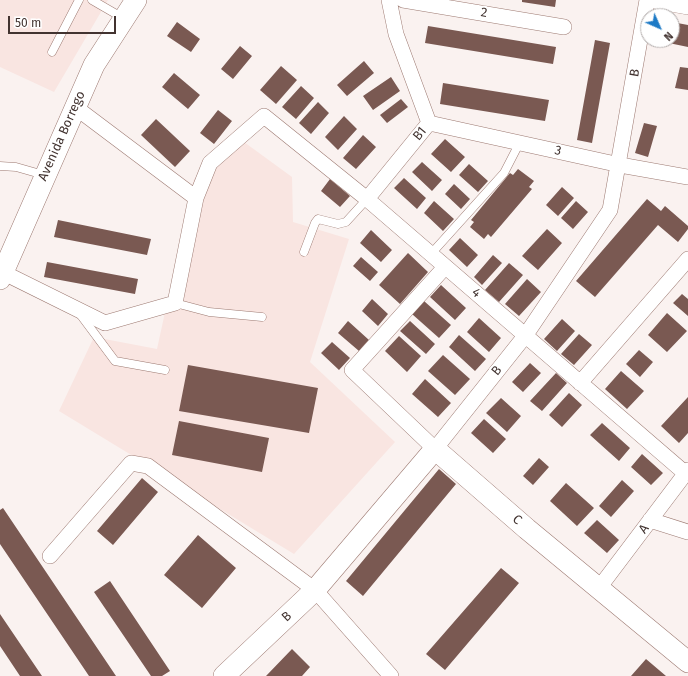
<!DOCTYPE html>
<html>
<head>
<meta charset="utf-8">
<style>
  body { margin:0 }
  #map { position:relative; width:688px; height:676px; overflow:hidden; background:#faf2f0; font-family:"Fira Sans",sans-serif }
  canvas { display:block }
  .north { position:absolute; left:640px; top:8px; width:40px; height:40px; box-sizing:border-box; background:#fff; border:1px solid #b3adac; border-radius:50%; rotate:135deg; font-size:11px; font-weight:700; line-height:16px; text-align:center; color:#423330 }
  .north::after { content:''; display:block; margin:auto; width:14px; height:18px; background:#1d7ac6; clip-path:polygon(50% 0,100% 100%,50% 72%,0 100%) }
  .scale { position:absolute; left:8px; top:16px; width:108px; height:18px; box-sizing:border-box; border:2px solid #423330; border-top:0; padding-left:5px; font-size:12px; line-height:14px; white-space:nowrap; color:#423330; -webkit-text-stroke:3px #fff; paint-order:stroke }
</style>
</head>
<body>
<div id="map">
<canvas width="688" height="676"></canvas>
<div class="north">N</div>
<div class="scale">50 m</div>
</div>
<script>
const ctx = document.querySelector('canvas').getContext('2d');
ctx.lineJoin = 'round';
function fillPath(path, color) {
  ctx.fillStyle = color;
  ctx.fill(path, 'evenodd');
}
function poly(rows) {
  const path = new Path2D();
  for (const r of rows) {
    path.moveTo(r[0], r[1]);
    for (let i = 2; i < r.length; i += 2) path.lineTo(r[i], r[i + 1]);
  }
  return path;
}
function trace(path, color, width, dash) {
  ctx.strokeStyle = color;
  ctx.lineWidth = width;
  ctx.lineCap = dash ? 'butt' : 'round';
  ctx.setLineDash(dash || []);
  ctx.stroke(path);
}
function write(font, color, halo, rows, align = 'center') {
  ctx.font = font + ' "Fira Sans",sans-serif';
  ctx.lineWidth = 4;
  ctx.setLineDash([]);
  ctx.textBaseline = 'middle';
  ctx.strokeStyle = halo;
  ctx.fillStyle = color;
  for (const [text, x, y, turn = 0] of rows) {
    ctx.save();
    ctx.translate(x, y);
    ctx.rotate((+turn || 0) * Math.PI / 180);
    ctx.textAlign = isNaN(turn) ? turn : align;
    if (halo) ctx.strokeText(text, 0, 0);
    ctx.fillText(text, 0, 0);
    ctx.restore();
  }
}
fillPath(poly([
  [0,0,108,0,54,92,0,67],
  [244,142,292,177,293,222,349,239,310,362,395,442,294,554,59,411,94,337,157,349,194,179]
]), '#f9e5e1');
fillPath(poly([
  [522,0,556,0,555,7,522,2],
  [177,22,200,39,191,52,167,36],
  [672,22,688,25,688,47,664,42,665,40,672,40],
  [428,26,556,47,553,64,425,43],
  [595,40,610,43,592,143,577,140],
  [240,46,252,56,233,79,221,69],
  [364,61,374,73,347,96,337,85],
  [281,66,297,80,276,104,260,90],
  [680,67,688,68,688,90,675,88],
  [174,73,200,95,188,109,162,87],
  [391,77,400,91,373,110,363,96],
  [443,83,549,100,545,121,440,104],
  [301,86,314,98,296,119,282,107],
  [401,99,408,107,387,123,380,115],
  [318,102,329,113,311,134,299,123],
  [218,110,232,121,214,144,200,133],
  [344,116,357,129,338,150,325,137],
  [156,119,190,151,175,167,141,135],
  [644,123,657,126,648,157,635,153],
  [363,135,376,147,356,169,343,158],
  [445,139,465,157,451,172,431,154],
  [422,162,442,180,432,191,412,172],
  [469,164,488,181,478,192,459,175],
  [518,169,534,181,529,187,532,189,491,237,488,234,484,239,470,227,474,222,471,220,510,173,513,175],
  [404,178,426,198,417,209,394,188],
  [330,179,350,196,340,207,321,191],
  [454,184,470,199,461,209,445,194],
  [562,187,574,198,558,216,546,205],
  [647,199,661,211,665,206,688,226,688,229,678,242,658,225,595,297,576,281],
  [434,201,454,219,443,231,424,213],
  [576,201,588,212,573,229,561,218],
  [58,220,151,239,147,255,54,237],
  [547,229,562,243,538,270,522,256],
  [371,230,392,250,381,262,360,243],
  [460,238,478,255,467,267,449,250],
  [408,253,428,272,400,304,379,285],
  [493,255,502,263,482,285,474,277],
  [361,257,378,272,370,281,353,266],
  [47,262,138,279,135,294,44,277],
  [509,263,523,275,499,302,485,290],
  [527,279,541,292,519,316,505,304],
  [441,285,466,308,455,320,430,297],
  [682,294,688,299,688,316,673,303],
  [372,299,388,314,378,326,362,311],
  [424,301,451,325,439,338,412,314],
  [667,313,687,331,667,352,648,335],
  [479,318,501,338,489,352,467,332],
  [562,319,575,331,557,351,544,339],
  [348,321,369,340,359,351,338,333],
  [410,321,435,344,426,354,400,331],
  [579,334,592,345,574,365,561,354],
  [459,335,486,359,475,371,449,347],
  [399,336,421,356,407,372,385,351],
  [332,342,350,358,339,370,321,353],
  [639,350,653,362,640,377,626,364],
  [443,355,470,379,455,395,428,371],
  [530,363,541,373,523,392,512,382],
  [188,365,318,388,309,433,179,411],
  [621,371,644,391,627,409,605,389],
  [556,373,567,383,542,411,530,401],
  [425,379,451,403,438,417,412,394],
  [569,393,582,405,562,427,549,415],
  [688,397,688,433,679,443,661,426],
  [501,398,521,416,507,432,486,413],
  [484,419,506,439,493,453,471,433],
  [179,421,269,438,262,472,172,455],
  [602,423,630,448,619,461,590,435],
  [642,454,663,473,651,485,631,467],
  [539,458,549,467,533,485,523,476],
  [439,469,456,484,363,596,346,581],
  [142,478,158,492,113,545,97,531],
  [622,480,634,491,611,517,599,506],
  [566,483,594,508,577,526,550,501],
  [3,508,116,676,89,676,0,544,0,510],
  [597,520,619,540,607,553,584,533],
  [198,535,236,568,202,608,164,575],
  [501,568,519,583,445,670,426,654],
  [110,581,170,671,162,676,151,676,94,592],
  [0,614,42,676,20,676,0,646],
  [292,649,310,667,302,676,266,676],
  [646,659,666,676,631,676]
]), '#7a5952');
const lane = poly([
  [92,0,123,18],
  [52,52,79,0],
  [0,166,16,167,44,175],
  [304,252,315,223,318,219,338,224,346,222,367,199],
  [430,255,504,173,520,142],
  [175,303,209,312,262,317],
  [80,314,115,361,165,370]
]);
const street = poly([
  [389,0,396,34,429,123],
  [403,0,564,27],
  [649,0,688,7],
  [429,123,620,165,688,177],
  [196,198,210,163,264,116,367,199,685,473],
  [367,199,429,123],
  [445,267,352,370,435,449,525,336,610,210,647,0],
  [0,271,105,323,175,303,196,198,75,107],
  [580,383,688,259],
  [650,520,688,532],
  [50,556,131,463,148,466,315,590,391,676],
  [599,588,688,470]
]);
const secondary = poly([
  [0,279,94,65,136,0],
  [224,676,315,590,435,449,527,529,688,662]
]);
trace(lane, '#9d7a72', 9);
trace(street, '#9d7a72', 16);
trace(secondary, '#9d7a72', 22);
trace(lane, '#fff', 8);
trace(street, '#fff', 15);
trace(secondary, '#fff', 21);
write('13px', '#423330', '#fff', [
  ["2",484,13,9],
  ["B",635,73,-80],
  ["B1",420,134,-51],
  ["Avenida Borrego",62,136,-66],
  ["3",558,151,13],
  ["4",476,293,41],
  ["B",497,371,-51],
  ["C",517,520,41],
  ["A",644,529,-53],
  ["B",287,617,-43]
]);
</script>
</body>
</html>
